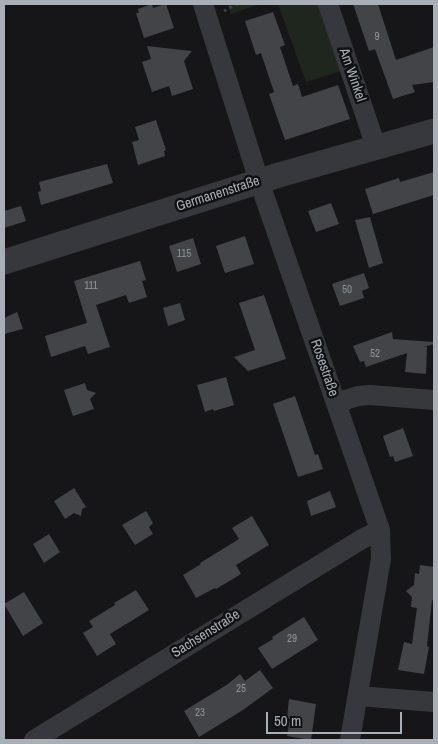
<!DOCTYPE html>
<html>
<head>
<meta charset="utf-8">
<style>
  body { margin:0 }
  #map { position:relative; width:438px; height:744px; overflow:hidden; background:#161618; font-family:"Archivo Narrow",sans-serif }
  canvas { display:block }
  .frame { position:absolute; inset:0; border:5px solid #a8afb7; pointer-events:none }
  .scale { position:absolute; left:266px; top:712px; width:136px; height:22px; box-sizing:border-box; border:2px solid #a8afb7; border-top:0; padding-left:6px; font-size:15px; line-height:18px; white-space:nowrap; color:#a8afb7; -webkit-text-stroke:4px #111113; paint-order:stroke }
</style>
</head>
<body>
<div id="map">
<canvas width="438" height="744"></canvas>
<div class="frame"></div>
<div class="scale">50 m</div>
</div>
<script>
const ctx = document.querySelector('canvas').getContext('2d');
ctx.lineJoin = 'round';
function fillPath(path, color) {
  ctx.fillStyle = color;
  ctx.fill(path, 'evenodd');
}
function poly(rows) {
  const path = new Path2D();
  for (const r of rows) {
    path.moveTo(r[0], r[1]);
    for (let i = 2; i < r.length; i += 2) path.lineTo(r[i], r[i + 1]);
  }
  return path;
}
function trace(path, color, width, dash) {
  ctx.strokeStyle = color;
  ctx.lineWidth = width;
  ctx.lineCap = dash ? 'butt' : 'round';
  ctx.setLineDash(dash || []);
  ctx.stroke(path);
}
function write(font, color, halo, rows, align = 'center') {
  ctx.font = font + ' "Archivo Narrow",sans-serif';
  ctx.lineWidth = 5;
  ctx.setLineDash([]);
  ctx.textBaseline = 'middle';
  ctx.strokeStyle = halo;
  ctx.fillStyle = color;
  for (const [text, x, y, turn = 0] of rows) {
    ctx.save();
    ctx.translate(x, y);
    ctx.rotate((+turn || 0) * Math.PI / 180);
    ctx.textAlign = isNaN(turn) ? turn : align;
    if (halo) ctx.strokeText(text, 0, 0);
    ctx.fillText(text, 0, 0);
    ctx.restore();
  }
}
fillPath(poly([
  [227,4,260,4,231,14],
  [278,4,321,4,344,70,306,82]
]), '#1e261e');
fillPath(poly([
  [152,4,153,8,166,4,174,28,144,38,136,13,139,13,138,9],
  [353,4,378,4,396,60,434,47,434,82,412,85,415,92,393,99,375,49,369,51],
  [273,12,285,45,280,47,293,86,298,84,302,97,338,85,350,119,285,140,269,94,274,92,261,53,256,55,245,21],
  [147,46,192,51,184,61,193,89,172,96,169,86,152,92,142,62,151,59],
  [156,120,166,150,164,151,165,156,138,165,132,142,139,140,135,127],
  [107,164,113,183,41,205,38,192,41,191,39,182],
  [434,172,434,195,373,214,365,189,399,178,400,182],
  [331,203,339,224,316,232,308,211],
  [21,206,26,221,4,228,4,211],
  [370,217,383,263,369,268,355,220],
  [245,236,254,264,225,273,216,246],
  [193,238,201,264,177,272,169,246],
  [140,261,146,280,142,281,147,297,129,303,126,295,96,305,110,347,88,354,85,346,51,357,45,336,87,323,74,281],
  [364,273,369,288,362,291,364,298,340,306,332,284],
  [264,295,286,359,248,371,234,357,255,350,239,303],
  [180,303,185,320,168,326,163,308],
  [17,312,23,329,4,334,4,318],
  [392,332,393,339,434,342,434,344,424,347,427,347,426,374,405,372,407,353,366,367,364,361,360,362,353,346],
  [226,377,234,405,214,411,213,409,205,412,197,385],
  [85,383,87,390,96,393,90,399,94,409,73,416,64,390],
  [295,396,315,455,318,454,323,469,298,477,273,404],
  [403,428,413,456,395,462,393,456,390,457,383,436],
  [74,488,86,507,82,509,81,516,74,513,65,519,54,501],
  [330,491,336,507,311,516,307,501],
  [146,511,153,523,149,527,153,534,135,545,122,525],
  [252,516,269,545,236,565,241,574,216,589,215,588,196,598,183,575,201,564,200,563,239,539,232,528],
  [49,534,60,552,44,563,33,544],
  [420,565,434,567,434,601,432,600,427,646,429,647,424,674,398,670,404,642,412,644,417,608,411,607,412,597,406,591,414,585,415,573,419,574],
  [136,590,149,610,110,634,116,644,97,656,83,633,93,627,89,621,115,605,114,603],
  [24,592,43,623,23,636,4,604],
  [304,617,318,640,272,669,258,648,273,639,272,637],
  [260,670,273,688,243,710,199,737,184,711,228,684,240,674,245,681],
  [289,699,316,704,311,740,287,736,290,719,287,718]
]), '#424448');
trace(poly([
  [224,11,237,4]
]), '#3d4044', 3, [2.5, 4]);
trace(poly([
  [203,4,259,181,380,530,381,559,350,740],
  [328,4,376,147],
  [336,403,358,396,370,395,434,400],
  [358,696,434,702],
  [34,740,362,539,380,530]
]), '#37383d', 20);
trace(poly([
  [4,262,279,175,434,131]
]), '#37383d', 25);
write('11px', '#8e949b', null, [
  ["9",377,37],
  ["115",184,254],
  ["111",91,286],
  ["50",347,290],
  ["52",375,354],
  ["29",292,639],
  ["25",241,689],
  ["23",200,713]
]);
write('14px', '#a8afb7', '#111113', [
  ["Am Winkel",352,75,71],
  ["Germanenstraße",218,194,-18],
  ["Rosestraße",324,368,71],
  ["Sachsenstraße",206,634,-32]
]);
</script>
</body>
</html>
